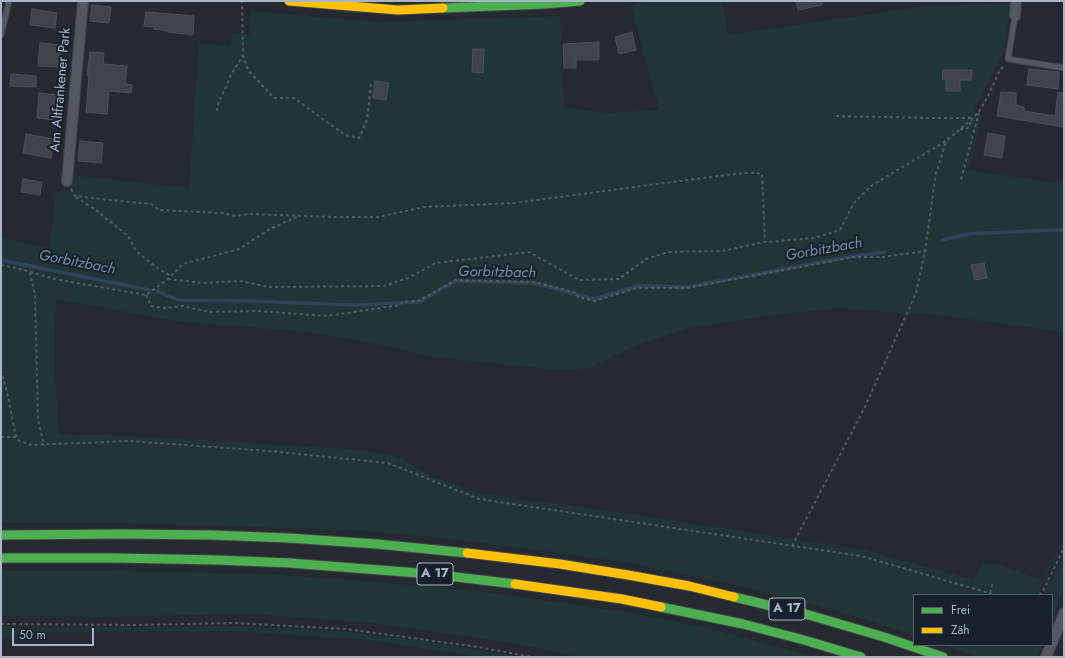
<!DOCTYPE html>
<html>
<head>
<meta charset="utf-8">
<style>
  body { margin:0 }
  #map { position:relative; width:1065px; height:658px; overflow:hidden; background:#242a30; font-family:Jost,sans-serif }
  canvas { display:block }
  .frame { position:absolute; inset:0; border:2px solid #abb6c4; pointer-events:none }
  .legend { position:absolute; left:913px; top:594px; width:140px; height:52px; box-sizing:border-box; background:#18202a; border:1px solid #535c68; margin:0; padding:5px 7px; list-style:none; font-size:12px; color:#abb6c4 }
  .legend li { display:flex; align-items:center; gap:8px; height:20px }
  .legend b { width:20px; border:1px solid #535c68 }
  .scale { position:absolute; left:12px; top:628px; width:82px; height:18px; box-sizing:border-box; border:2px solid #abb6c4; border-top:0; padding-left:5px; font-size:12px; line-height:14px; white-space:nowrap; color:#abb6c4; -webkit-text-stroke:3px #18202a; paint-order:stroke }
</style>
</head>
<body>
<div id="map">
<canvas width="1065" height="658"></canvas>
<div class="frame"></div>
<ul class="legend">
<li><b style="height:5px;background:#4caf50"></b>Frei</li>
<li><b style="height:5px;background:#ffc107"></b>Zäh</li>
</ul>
<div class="scale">50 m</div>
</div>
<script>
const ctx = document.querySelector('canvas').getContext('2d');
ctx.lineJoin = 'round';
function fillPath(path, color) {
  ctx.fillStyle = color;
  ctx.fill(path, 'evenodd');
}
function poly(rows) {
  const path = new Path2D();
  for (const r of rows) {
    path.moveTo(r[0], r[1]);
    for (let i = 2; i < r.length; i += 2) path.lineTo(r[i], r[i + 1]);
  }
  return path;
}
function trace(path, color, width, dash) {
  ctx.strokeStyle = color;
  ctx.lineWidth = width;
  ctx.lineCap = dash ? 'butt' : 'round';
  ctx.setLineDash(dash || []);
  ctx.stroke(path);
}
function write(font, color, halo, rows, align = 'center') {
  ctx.font = font + ' Jost,sans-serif';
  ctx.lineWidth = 4;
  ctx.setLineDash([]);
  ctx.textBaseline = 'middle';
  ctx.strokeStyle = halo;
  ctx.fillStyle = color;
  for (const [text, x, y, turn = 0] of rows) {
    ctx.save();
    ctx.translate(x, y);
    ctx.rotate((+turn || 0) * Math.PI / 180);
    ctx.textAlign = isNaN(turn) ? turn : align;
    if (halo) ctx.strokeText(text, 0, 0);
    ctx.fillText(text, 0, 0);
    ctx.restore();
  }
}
fillPath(poly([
  [647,1,722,1,728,35,919,7,1011,3,1004,52,974,110,982,115,972,158,966,170,1064,184,1064,333,1027,327,930,314,910,314,843,308,781,314,688,328,639,344,589,368,559,370,433,357,390,347,341,337,296,331,174,321,56,299,54,359,59,434,73,435,108,435,350,449,390,455,406,461,433,477,477,493,569,506,589,508,864,550,974,580,983,563,996,564,1043,581,1064,540,1064,544,1039,591,1036,595,914,595,914,635,884,625,805,602,735,585,629,563,538,550,440,538,352,530,122,523,1,523,1,238,50,248,56,191,71,192,71,175,189,188,199,43,231,46,232,33,249,35,251,11,379,22,560,16,564,107,607,113,659,110,631,6],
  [1064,556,1064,588,1052,619,1052,595,1044,595],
  [1,571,114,571,269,574,378,582,485,592,626,612,711,629,816,657,579,657,543,649,472,637,373,623,253,614,89,617,1,616],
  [238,626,351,632,424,641,518,657,482,657,368,640,231,631,168,631,31,632,1,639,1,627,24,628],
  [943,645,1042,645,1037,657,976,657]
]), '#213537');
trace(poly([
  [942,240,968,234,1053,230,1064,230],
  [1,260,149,290],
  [157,291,178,300,252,301,353,305,419,302,456,281,534,283,594,299,637,286,687,287,854,256,885,252]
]), '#30435a', 3.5);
const building = poly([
  [796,1,822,1,822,5,798,10,796,1],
  [92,5,111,7,109,23,90,21,92,5],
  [32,9,57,13,55,28,30,25,32,9],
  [146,12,194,16,193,35,168,32,168,31,154,29,154,27,144,26,146,12],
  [632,32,636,50,619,54,615,37,632,32],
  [599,42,599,60,576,60,576,68,564,68,563,44,599,42],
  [40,43,62,45,60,67,38,66,40,43],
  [473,49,484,49,483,73,472,72,473,49],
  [90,52,104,53,103,64,127,66,125,84,132,85,131,93,109,91,107,114,86,112,89,75,87,75,90,52],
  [1029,69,1059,72,1058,89,1027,85,1029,69],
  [943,70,972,70,971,80,960,80,960,91,946,91,946,79,942,79,943,70],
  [11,74,36,76,36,87,10,86,11,74],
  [375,81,389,83,386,100,373,98,375,81],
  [1001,92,1016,93,1016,105,1024,107,1024,111,1055,116,1058,92,1064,93,1064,127,997,116,1001,92],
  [39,93,58,95,56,120,37,118,39,93],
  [988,133,1005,136,1002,158,984,155,988,133],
  [26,134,54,139,51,158,23,153,26,134],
  [80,141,103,143,101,163,78,161,80,141],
  [23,179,42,182,40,195,21,192,23,179],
  [984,263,987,278,975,280,971,265,984,263]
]);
fillPath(building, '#3f444a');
trace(building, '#4b5159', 1);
const lane = poly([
  [1015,16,1008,59,1064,68],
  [1,35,9,1]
]);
const street = poly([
  [1015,16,1016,1],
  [67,181,83,1],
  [1052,643,1064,613],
  [1046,657,1051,645]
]);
const fast = poly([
  [443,8,544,4,580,1],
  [1,535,123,534,211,535,288,538,377,544,467,553],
  [1,558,115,558,218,560,290,563,431,574,515,584],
  [734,597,809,615,884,637,943,657],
  [661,607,743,624,804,640,861,657]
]);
const slow = poly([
  [289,1,398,10,443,8],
  [467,553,560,564,628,575,689,586,734,597],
  [515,584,622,599,661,607]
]);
trace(lane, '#404449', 7);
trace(street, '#404449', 12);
trace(fast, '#404449', 11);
trace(slow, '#404449', 11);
trace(poly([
  [243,55,248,70,274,98,294,98,345,135,359,138,367,120,371,83],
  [217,111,218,104,231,75,243,55,242,1],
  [836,116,928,118,969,118,973,116],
  [960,129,966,129,969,127,971,121],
  [961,179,979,113],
  [71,189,75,196,110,200,151,204,159,210,222,213,235,216,250,214,335,217,378,217,424,207,514,203,718,176,745,173,756,173,762,174,765,242],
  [76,197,93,208,128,236,136,251,157,268,171,276],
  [1,265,24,270,54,279,146,295,168,279,183,264,239,249,270,229,299,216],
  [30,272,35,295,38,419,44,445],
  [168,279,204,283,240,281,269,287,384,286,408,278,436,263,529,252,579,280,619,279,646,259,668,252,722,251,765,242,814,238,840,230,854,203,871,186,946,141,971,120,979,112,989,94,998,74,1004,65],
  [146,295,151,306,164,308,182,306,210,312,258,311,327,316,400,305,402,302,418,301,456,280,535,282,577,293,578,297,594,301,637,288,687,288,854,257,883,257,925,251],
  [1,370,7,392,16,437,19,441,31,445,129,441,269,451,388,463,479,499,861,556,996,595],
  [1,437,16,437],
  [792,546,865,407,916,293,925,251,936,173,946,142],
  [990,593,993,582],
  [1039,595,1043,591,1064,548],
  [1,624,135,625,235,623,346,629,478,647,532,657]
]), '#565d62', 2, [3, 3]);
trace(lane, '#525860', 5);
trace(street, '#525860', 10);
trace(fast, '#4caf50', 9);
trace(slow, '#ffc107', 9);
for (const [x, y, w] of [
  [435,574,36],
  [787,609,36]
]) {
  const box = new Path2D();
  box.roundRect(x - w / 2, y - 11, w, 22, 3);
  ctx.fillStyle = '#18202a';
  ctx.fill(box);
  trace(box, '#abb6c4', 1);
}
write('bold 13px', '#abb6c4', null, [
  ["A 17",435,574],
  ["A 17",787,609]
]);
write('14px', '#abb6c4', '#18202a', [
  ["Am Altfrankener Park",61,90,-85]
]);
write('italic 15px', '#738ead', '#18202a', [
  ["Gorbitzbach",824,250,-10],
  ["Gorbitzbach",77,263,11],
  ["Gorbitzbach",497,273,1]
]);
</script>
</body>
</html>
